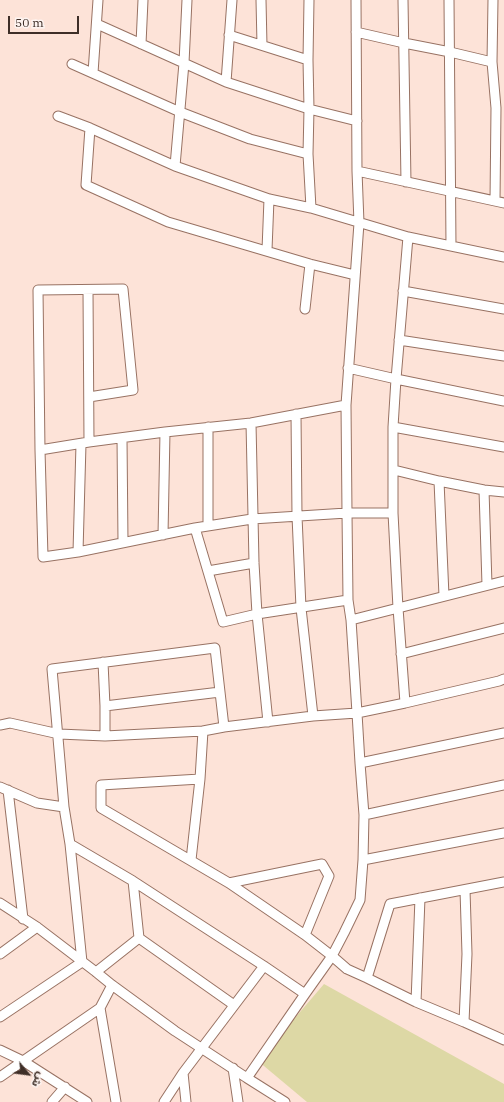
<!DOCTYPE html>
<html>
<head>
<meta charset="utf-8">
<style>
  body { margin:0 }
  #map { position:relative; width:504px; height:1102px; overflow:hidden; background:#fde3d8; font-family:"IBM Plex Serif","Noto Sans Arabic",serif }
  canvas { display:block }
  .north { position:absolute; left:8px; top:1054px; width:40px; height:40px; -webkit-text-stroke:3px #fdf4f1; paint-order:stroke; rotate:119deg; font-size:11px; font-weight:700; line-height:16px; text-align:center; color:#3e2e27 }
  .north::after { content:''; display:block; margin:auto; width:14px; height:18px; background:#3e2e27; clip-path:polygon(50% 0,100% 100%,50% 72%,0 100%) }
  .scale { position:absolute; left:8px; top:16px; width:71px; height:18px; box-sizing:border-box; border:2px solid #3e2e27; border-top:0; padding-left:5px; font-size:12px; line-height:14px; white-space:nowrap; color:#3e2e27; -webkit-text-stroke:3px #fdf4f1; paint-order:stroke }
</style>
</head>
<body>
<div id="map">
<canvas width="504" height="1102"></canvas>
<div class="north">ش</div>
<div class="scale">50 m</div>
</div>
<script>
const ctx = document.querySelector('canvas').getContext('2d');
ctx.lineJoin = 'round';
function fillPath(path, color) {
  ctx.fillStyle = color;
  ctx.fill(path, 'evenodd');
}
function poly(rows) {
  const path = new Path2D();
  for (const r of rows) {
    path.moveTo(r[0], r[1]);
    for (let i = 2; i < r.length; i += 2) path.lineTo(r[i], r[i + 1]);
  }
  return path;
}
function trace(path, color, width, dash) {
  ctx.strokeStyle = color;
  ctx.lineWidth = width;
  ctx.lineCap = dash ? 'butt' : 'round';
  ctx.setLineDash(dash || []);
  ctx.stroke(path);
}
fillPath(poly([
  [324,984,504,1084,504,1102,307,1102,258,1061]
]), '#ddd8a5');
const street = poly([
  [261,0,262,45],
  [309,0,308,60,309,109,308,154,311,208],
  [403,0,406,182],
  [449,0,451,246],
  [493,0,492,62,496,108,495,201],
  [97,24,226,82,309,109,357,121],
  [356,32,404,43,450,52,492,62],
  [229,35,308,60],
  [141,44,143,0],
  [72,64,180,112,250,139,308,154],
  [93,73,98,0],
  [226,82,232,0],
  [58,116,90,128,175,166,269,199,311,208,408,237,504,257],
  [90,128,86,185,168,222,310,264,355,275],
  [175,166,184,63,187,0],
  [357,171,504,203],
  [267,250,269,199],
  [88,290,89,442],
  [403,291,504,309],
  [305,309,310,264],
  [399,340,504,356],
  [348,368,396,379,504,401],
  [89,397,133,390,123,289,38,290,40,450,43,557,78,552,195,528,252,519,347,513,393,513],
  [296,414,297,516,301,608,313,716],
  [251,423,254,563,257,614,268,722],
  [208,427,208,525],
  [393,427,504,447],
  [122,438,123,542],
  [40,450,89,442,165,432,251,423,346,405],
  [394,470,439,481,484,490,504,492],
  [439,481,444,596],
  [484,490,487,585],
  [195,528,223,622,257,614,348,600],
  [163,535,165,432],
  [78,552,81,444],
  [208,571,254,563],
  [351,620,504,581],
  [401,654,504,628],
  [103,662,105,706],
  [405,703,398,608,393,513,393,427,396,379,408,237],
  [0,725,10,723,59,734,105,736,203,731,200,779,191,860],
  [224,727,313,716,357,713,405,703,499,681,504,679],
  [105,736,105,706,220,692],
  [360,763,504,733],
  [200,779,101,785,101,808,229,883,305,935,332,956,347,969,367,978,416,1002,464,1022,504,1040],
  [0,787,37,803,64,807],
  [8,790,23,919],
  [364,815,504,785],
  [70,844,133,881,264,966,305,994],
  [363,860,504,833],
  [229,883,322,864,329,876,305,935],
  [0,903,37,927,96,972,112,985,175,1031,247,1078,305,994,332,956,344,933,360,900,363,860,364,815,360,763,357,713,351,620,348,600,347,513,346,405,359,223,357,171,356,0],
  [139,938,234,1005],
  [0,954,37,927],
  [96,972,139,938,133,881],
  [367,978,390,904,504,882],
  [112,985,100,1008,116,1102],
  [416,1002,420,898],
  [0,1017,82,962,70,844,64,807,52,669,215,648,224,727,203,731],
  [464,1022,467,954,465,890],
  [0,1050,23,1061,87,1102],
  [233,1068,238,1102],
  [183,1073,186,1102],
  [0,1077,100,1008],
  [247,1078,285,1102],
  [52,1102,65,1087],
  [164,1102,183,1073,264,966]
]);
trace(street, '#987263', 11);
trace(street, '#fff', 9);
</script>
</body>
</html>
